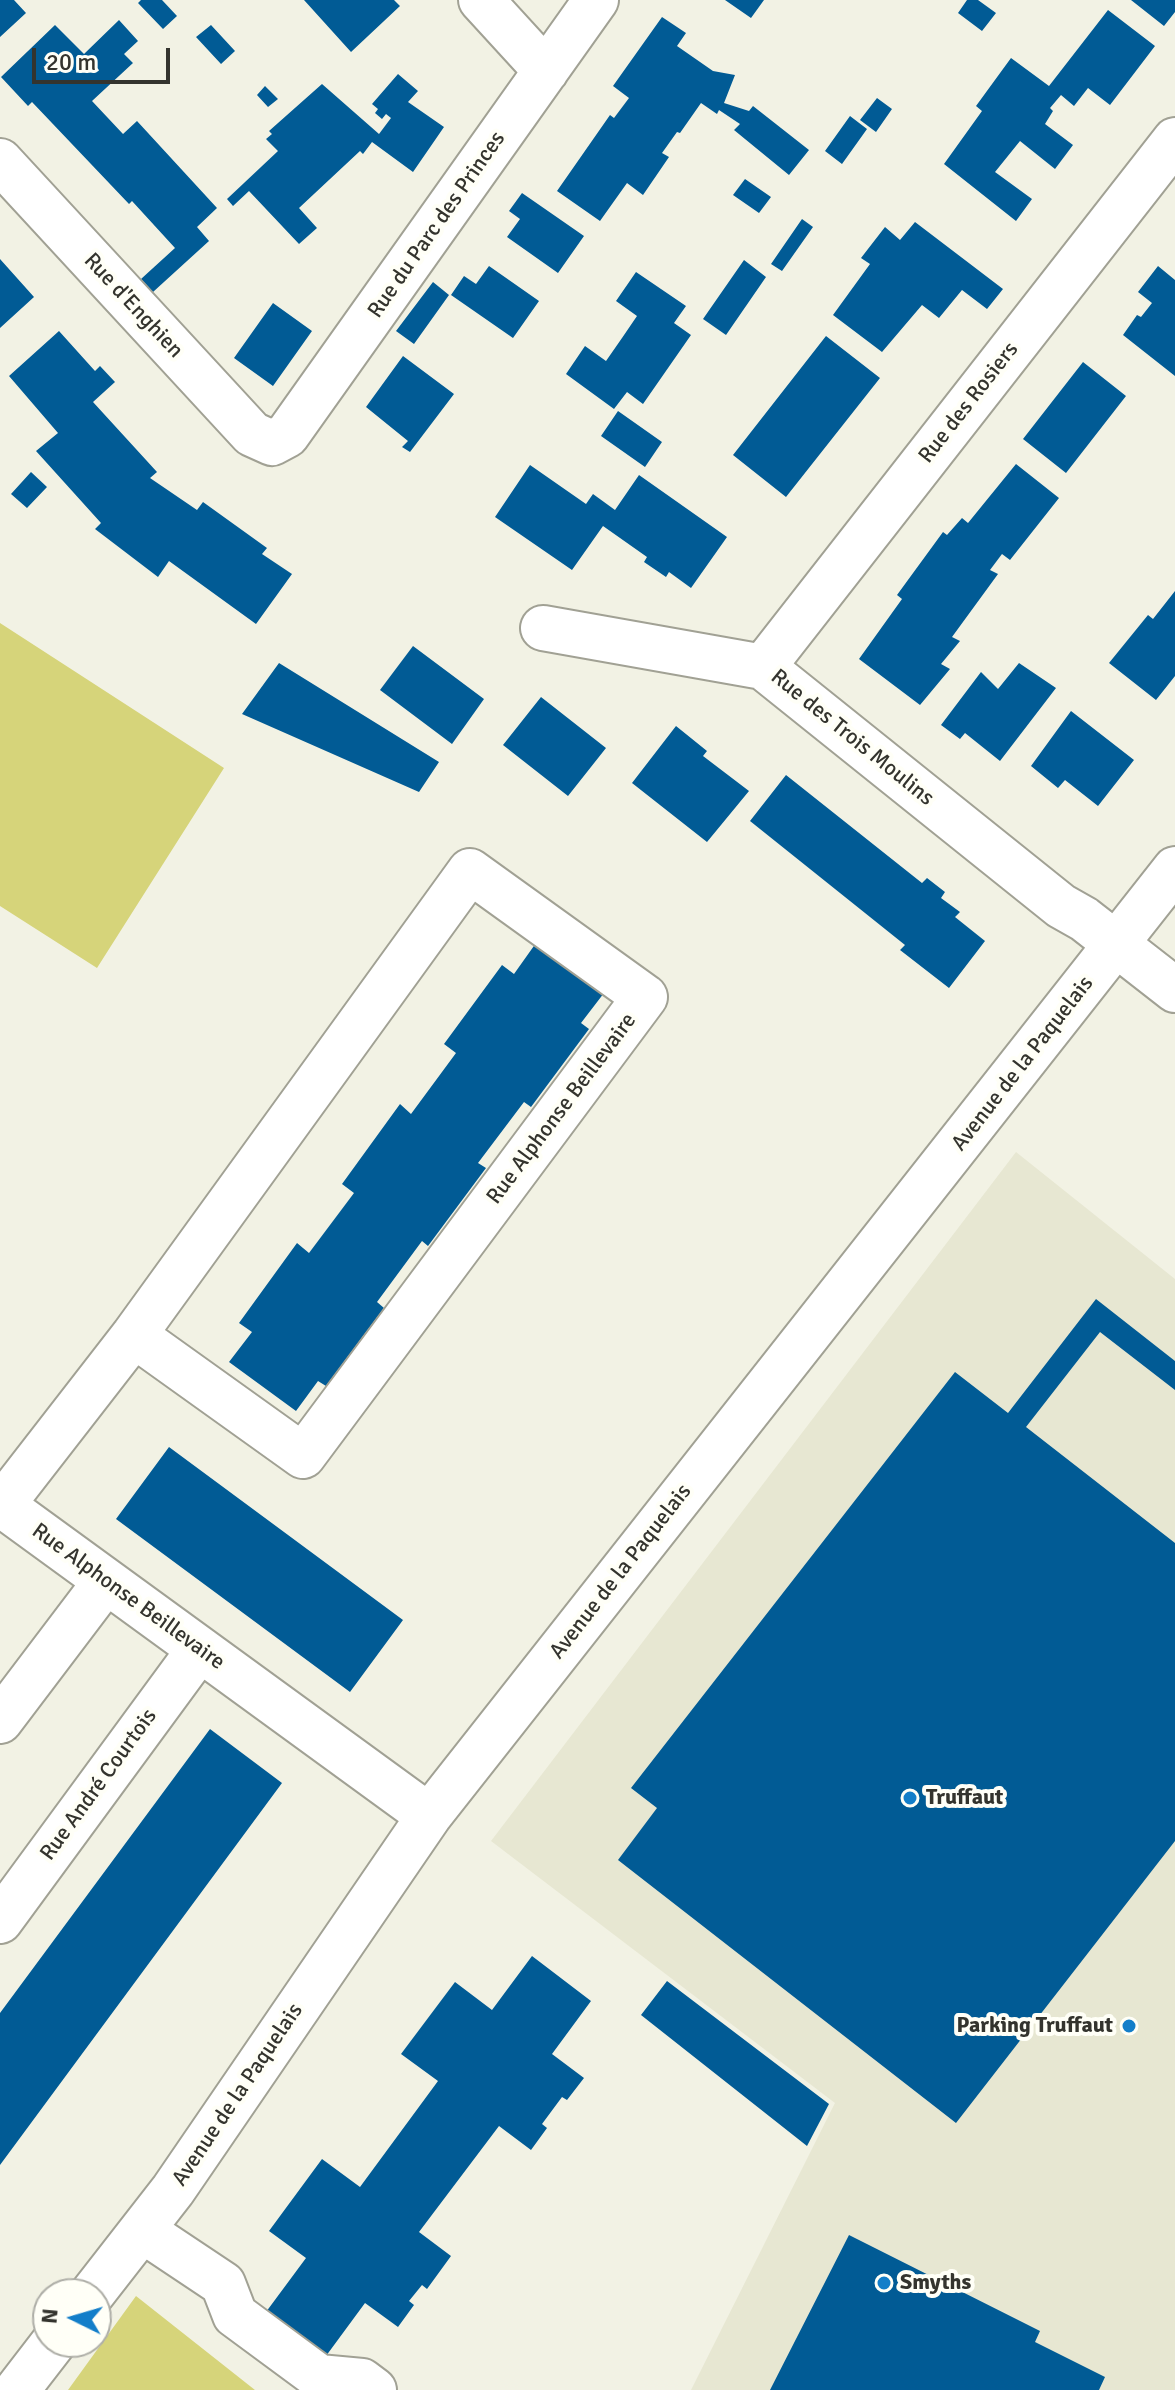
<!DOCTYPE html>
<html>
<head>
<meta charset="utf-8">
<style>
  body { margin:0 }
  #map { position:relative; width:1175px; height:2390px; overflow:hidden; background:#f2f2e4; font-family:Signika,sans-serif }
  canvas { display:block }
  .north { position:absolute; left:32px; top:2278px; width:80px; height:80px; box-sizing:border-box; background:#fffff7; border:2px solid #aeaea7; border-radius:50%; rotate:275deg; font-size:22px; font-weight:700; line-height:32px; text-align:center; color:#34342e }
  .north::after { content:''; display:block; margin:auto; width:28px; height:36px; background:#137ec9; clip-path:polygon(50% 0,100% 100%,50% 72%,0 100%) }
  .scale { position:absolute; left:32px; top:48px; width:138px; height:36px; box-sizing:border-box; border:4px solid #34342e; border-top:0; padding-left:10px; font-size:24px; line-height:28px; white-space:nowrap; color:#34342e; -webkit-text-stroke:6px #fffff7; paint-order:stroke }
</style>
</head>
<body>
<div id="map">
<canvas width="1175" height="2390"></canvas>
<div class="north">N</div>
<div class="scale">20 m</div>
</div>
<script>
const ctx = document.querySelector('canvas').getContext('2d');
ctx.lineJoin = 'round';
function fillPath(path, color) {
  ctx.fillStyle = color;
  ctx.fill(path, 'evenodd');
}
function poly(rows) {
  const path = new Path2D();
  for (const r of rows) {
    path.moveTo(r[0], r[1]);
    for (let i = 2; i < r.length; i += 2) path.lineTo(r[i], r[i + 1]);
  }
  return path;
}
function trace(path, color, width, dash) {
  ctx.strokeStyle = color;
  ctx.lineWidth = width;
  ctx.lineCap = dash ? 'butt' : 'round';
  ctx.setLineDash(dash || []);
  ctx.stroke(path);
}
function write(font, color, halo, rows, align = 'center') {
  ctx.font = font + ' Signika,sans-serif';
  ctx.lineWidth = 8;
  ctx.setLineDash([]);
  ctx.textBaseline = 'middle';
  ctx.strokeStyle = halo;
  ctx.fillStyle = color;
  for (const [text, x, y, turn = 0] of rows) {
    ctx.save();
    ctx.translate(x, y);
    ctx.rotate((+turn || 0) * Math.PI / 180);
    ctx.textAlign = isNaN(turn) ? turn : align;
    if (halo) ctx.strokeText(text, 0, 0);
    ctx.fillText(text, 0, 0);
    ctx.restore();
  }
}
fillPath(poly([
  [1016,1152,1175,1279,1175,2390,691,2390,835,2103,491,1841]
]), '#e7e7d2');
fillPath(poly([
  [0,623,224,768,97,968,0,906],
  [136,2296,255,2390,68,2390]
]), '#d6d47a');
fillPath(poly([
  [0,0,14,0,26,13,0,37],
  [141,0,162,0,177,16,163,29,138,3],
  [304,0,394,0,400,6,351,52],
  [725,0,764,0,751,18],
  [967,0,978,0,996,13,982,31,958,13],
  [1131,0,1175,0,1175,12,1164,26],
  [1108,10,1155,46,1110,105,1088,88,1074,106,1061,95,1050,108,1053,111,1045,124,1073,145,1055,169,1020,141,995,172,1032,199,1016,221,944,164,982,111,976,106,1011,58,1049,86],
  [662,17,686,33,677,46,713,71,735,75,724,103,749,111,753,106,809,150,789,175,734,130,740,124,719,110,717,114,701,103,680,133,677,132,662,153,669,157,643,195,627,183,600,221,557,191,610,115,614,118,629,98,613,86],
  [119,20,138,41,124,54,133,63,92,101,123,134,137,121,217,208,197,227,209,241,153,292,141,279,175,248,132,201,129,204,32,102,28,106,1,77,55,25,84,54],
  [211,25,235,51,221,64,196,37],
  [398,74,418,91,408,102,444,127,413,172,372,142,363,154,360,151,299,208,317,228,299,244,249,191,233,206,227,199,278,151,266,139,272,134,269,131,322,84,379,134,391,118,386,114,382,119,375,113,378,109,372,104],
  [265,86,278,99,268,107,257,95],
  [877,98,892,109,876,132,860,120],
  [850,116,867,129,842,164,825,151],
  [745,179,771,197,759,213,733,195],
  [522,193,584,236,558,273,507,237,520,219,509,211],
  [802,219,813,227,782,271,771,264],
  [915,222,1003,289,987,309,962,290,939,318,922,305,882,352,833,315,870,264,861,258,885,227,900,240],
  [0,259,34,297,0,328],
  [744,260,766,277,726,335,703,319],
  [489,266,539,301,513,338,451,295,464,276,476,284],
  [1158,266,1175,280,1175,376,1123,335,1137,315,1141,317,1152,303,1138,292],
  [636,272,686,306,674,323,691,335,643,404,627,392,614,409,566,374,585,346,606,361,622,338,637,316,616,301],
  [433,282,449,295,414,344,396,331],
  [273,303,312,331,273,386,234,358],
  [59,331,95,371,100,366,115,382,93,402,157,472,150,478,197,510,203,502,267,548,262,554,292,574,256,624,169,561,158,577,95,529,101,523,36,451,58,433,9,376],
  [826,336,880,378,786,497,733,455],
  [403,356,454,394,410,452,402,447,408,441,366,407],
  [1083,362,1126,396,1066,473,1023,439],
  [618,411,662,442,645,467,601,436],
  [1016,464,1059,498,1010,560,1002,554,990,570,998,574,952,637,960,641,941,664,950,669,920,705,859,659,902,599,897,595,943,532,947,535,962,518,968,523],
  [530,465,586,504,593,494,615,510,639,475,727,537,691,588,669,572,666,577,644,562,647,557,603,526,572,570,495,517],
  [31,472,47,487,27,508,11,494],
  [1175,591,1175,676,1156,700,1109,663,1148,615,1153,619],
  [413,646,484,699,452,744,380,690],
  [279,663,439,762,419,792,242,714],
  [1019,663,1056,688,1000,761,965,733,960,739,941,725,981,672,998,689],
  [541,697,606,748,568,796,503,745],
  [1071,711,1134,760,1098,806,1065,780,1058,788,1031,766],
  [676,726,707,751,703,756,749,791,707,842,632,783],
  [786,775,922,883,927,878,945,892,941,898,960,912,955,917,985,941,949,988,900,950,905,945,750,821],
  [536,943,604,993,581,1023,589,1029,531,1107,524,1102,478,1163,486,1168,428,1246,422,1241,377,1302,384,1308,326,1386,318,1381,296,1411,229,1362,252,1332,239,1323,297,1243,309,1253,354,1193,342,1184,400,1104,411,1114,456,1053,444,1044,502,965,514,974],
  [1096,1299,1175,1361,1175,1390,1100,1332,1026,1427,1175,1543,1175,1841,956,2123,618,1860,657,1808,631,1788,955,1372,1008,1413],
  [169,1447,403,1620,350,1692,116,1519],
  [210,1729,282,1783,0,2165,0,2013],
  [532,1956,591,2001,552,2054,584,2078,567,2100,562,2097,542,2124,547,2128,531,2150,499,2126,419,2232,451,2256,427,2289,422,2285,409,2301,414,2305,398,2327,365,2303,326,2356,266,2312,306,2258,269,2231,322,2159,360,2187,438,2081,401,2054,455,1982,492,2010],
  [667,1981,829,2104,807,2146,641,2015],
  [849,2235,1040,2331,1035,2342,1105,2377,1099,2390,770,2390]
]), '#015b95');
const minor = poly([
  [481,0,546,71],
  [0,161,252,434,272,443,287,435,596,0],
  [543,628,763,667,1061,906,1084,919,1175,990],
  [763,667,1175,140],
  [134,1335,303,1456,645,997,470,871,134,1335,2,1505,429,1816],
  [0,1721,106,1581],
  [0,1921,199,1650],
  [142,2230,223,2284,235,2315,319,2377,362,2381,374,2390],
  [92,2294,173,2190,429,1816,1175,869],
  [17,2390,54,2342]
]);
trace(minor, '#a1a194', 48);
trace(minor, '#fff', 44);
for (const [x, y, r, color] of [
  [910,1798,8,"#137ec9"],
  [1129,2026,8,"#137ec9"],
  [884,2283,8,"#137ec9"]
]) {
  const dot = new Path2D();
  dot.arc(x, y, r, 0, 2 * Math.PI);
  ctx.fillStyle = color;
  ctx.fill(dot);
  trace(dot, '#fffff7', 3);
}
write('22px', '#34342e', '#fffff7', [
  ["Rue du Parc des Princes",437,225,-55],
  ["Rue d'Enghien",133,306,47],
  ["Rue des Rosiers",969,403,-52],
  ["Rue des Trois Moulins",852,738,39],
  ["Avenue de la Paquelais",1023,1064,-52],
  ["Rue Alphonse Beillevaire",562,1109,-53],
  ["Avenue de la Paquelais",621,1572,-52],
  ["Rue Alphonse Beillevaire",128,1597,36],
  ["Rue André Courtois",99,1785,-54],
  ["Avenue de la Paquelais",238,2095,-56]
]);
write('bold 22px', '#34342e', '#fffff7', [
  ["Truffaut",926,1798],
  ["Parking Truffaut",1113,2026,"right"],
  ["Smyths",900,2283]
], 'left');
</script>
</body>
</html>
